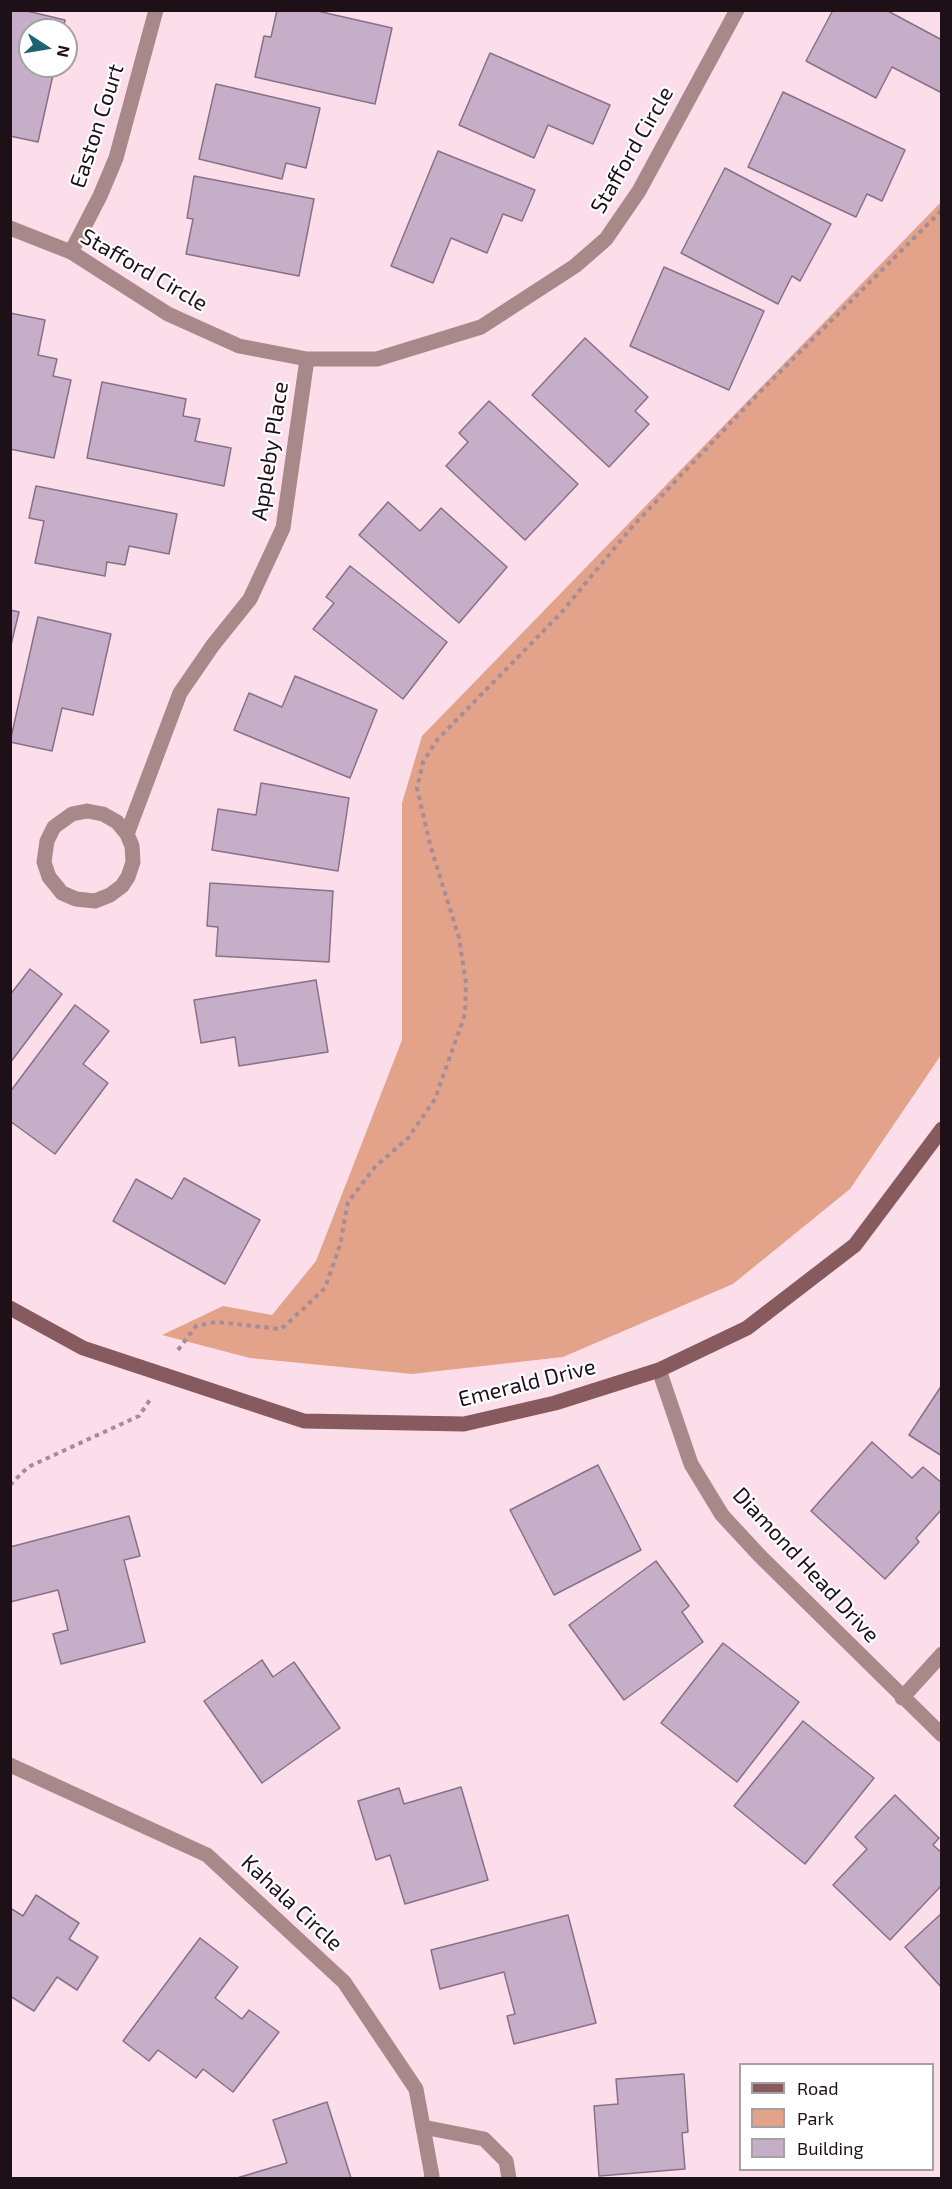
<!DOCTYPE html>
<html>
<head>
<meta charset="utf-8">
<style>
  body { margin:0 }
  #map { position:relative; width:952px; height:2189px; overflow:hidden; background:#fcdeea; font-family:"Exo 2",sans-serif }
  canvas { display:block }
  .frame { position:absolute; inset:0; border:12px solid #1d1117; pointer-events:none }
  .legend { position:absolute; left:739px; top:2063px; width:195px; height:108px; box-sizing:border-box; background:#fff; border:2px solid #a5a0a2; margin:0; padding:8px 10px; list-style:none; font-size:18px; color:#1d1117 }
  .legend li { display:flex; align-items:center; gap:12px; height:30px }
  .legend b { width:30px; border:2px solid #a5a0a2 }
  .north { position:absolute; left:18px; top:18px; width:60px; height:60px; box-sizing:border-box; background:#fff; border:2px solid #a5a0a2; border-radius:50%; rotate:102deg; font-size:16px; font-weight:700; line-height:24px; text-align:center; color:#1d1117 }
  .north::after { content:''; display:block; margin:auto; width:21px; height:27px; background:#1f6175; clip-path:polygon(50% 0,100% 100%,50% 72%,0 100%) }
</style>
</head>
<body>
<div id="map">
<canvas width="952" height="2189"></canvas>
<div class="frame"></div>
<ul class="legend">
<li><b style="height:8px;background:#875a5d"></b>Road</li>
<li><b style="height:16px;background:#e3a28a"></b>Park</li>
<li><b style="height:16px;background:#c7aec8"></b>Building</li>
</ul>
<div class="north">N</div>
</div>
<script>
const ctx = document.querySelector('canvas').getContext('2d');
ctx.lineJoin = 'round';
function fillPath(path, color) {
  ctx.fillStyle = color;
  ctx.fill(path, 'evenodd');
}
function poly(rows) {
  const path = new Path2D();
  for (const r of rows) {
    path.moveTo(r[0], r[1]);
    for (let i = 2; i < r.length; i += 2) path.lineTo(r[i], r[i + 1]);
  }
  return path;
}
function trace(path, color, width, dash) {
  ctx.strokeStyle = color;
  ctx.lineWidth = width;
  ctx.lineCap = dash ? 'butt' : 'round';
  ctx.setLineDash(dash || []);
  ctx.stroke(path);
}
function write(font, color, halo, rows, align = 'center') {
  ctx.font = font + ' "Exo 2",sans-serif';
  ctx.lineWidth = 4.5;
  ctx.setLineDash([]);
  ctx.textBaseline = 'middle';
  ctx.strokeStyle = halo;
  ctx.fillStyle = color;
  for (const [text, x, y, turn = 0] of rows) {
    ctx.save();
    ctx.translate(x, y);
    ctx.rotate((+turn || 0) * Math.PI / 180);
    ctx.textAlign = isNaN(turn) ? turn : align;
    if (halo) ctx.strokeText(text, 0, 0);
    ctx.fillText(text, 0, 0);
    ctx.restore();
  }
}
fillPath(poly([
  [941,202,941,1055,850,1189,733,1284,563,1357,412,1374,250,1358,162,1335,223,1306,272,1315,316,1261,402,1040,402,803,422,736]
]), '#e3a28a');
const building = poly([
  [10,10,23,10,65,20,63,30,30,30,30,66,55,66,38,142,10,136,10,10],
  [277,10,313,10,392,28,375,104,255,77,264,36,271,37,277,10],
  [833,10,886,10,942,40,942,93,892,67,876,98,806,61,833,10],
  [490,53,610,105,593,144,548,125,534,158,459,125,490,53],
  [216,84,320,108,306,168,286,163,282,179,199,159,216,84],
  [783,92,905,150,882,201,867,194,856,217,748,167,783,92],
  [438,151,535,190,522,221,503,214,487,253,451,238,433,283,391,266,438,151],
  [725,168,831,224,800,281,792,276,778,304,681,253,725,168],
  [194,176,314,199,299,276,186,254,193,219,187,218,194,176],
  [664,267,764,311,729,390,630,346,664,267],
  [10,313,45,320,38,355,57,359,53,376,71,380,54,458,10,449,10,313],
  [585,338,648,397,635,411,649,424,609,467,532,395,585,338],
  [102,382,186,399,183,416,200,419,195,441,231,448,224,486,87,458,102,382],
  [489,401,578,484,525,540,446,466,468,442,459,433,489,401],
  [36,486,177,514,169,554,129,546,125,565,107,562,105,576,35,563,44,521,29,518,36,486],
  [388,502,420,531,441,508,507,567,459,623,359,535,388,502],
  [350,566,447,642,403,699,313,629,334,603,326,597,350,566],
  [10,610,19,612,10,649,10,610],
  [38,617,111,634,93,715,62,708,52,751,10,742,38,617],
  [295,676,377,710,350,778,234,730,249,693,282,707,295,676],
  [261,783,349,798,338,871,212,850,218,809,256,815,261,783],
  [210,883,333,891,329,962,216,956,218,927,207,926,210,883],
  [30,969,62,994,10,1063,10,995,30,969],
  [316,980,328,1052,239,1066,235,1037,201,1043,194,1000,316,980],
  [75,1005,109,1031,83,1064,108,1083,55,1154,10,1121,10,1092,75,1005],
  [184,1178,260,1220,225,1284,113,1221,136,1179,172,1199,184,1178],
  [942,1385,942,1456,909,1435,942,1385],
  [872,1442,912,1478,923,1467,942,1483,942,1509,916,1538,919,1542,885,1579,811,1511,872,1442],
  [598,1465,641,1550,554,1595,510,1510,598,1465],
  [129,1516,140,1556,124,1560,145,1642,61,1664,53,1634,68,1630,58,1590,10,1602,10,1547,129,1516],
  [656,1561,689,1606,682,1612,703,1642,624,1700,569,1625,656,1561],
  [723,1643,799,1702,737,1782,661,1723,723,1643],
  [262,1660,273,1677,294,1662,340,1728,262,1783,204,1701,262,1660],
  [803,1721,874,1778,805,1864,734,1806,803,1721],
  [461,1787,488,1880,405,1904,390,1855,376,1860,358,1801,399,1788,404,1804,461,1787],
  [895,1795,939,1838,933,1845,942,1853,942,1885,890,1940,833,1885,867,1849,855,1837,895,1795],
  [36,1895,79,1923,69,1939,98,1957,77,1990,57,1977,34,2011,10,1996,10,1908,23,1916,36,1895],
  [942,1913,942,1988,905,1947,942,1913],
  [568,1915,596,2023,514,2044,507,2016,515,2014,504,1972,440,1989,431,1950,568,1915],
  [200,1938,238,1967,215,1998,242,2019,249,2010,279,2032,233,2092,203,2069,196,2078,158,2050,149,2061,123,2041,200,1938],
  [684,2074,688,2132,682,2133,685,2169,599,2176,594,2106,618,2104,616,2079,684,2074],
  [327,2102,351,2178,237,2178,287,2163,273,2120,327,2102]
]);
fillPath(building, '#c7aec8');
trace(building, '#877088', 1.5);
trace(poly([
  [178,1350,196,1326,216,1322,281,1329,303,1309,325,1288,340,1245,348,1202,375,1167,408,1138,435,1099,465,1014,466,983,459,938,431,848,417,788,423,762,437,740,561,613,632,527,759,393,942,210],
  [10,1485,28,1467,139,1416,151,1398]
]), '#a48d97', 4, [4.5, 4.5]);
trace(poly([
  [10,228,71,252,168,314,239,346,307,359,377,359,481,327,575,266,606,239,639,191,737,10],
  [71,252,100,196,116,158,156,10],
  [127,834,132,846,133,862,128,877,122,886,110,895,95,901,76,899,62,893,49,877,44,862,47,841,54,827,72,814,87,811,103,814,117,822,127,834,180,693,213,645,250,599,283,528,307,359],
  [659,1370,691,1464,722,1515,760,1556,942,1735],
  [902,1698,942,1654],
  [10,1765,207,1855,344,1982,416,2089,432,2176,431,2178],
  [423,2127,484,2139,506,2161,509,2178]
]), '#a88889', 15);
trace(poly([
  [10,1308,83,1348,304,1421,464,1424,555,1403,659,1370,747,1328,855,1245,942,1129]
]), '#875a5d', 15);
write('22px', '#1d1117', '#fff', [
  ["Easton Court",97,126,-72],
  ["Stafford Circle",632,150,-60],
  ["Stafford Circle",144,270,30],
  ["Appleby Place",270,451,-81],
  ["Emerald Drive",527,1383,-14],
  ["Diamond Head Drive",806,1565,47],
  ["Kahala Circle",292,1903,43]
]);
</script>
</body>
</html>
